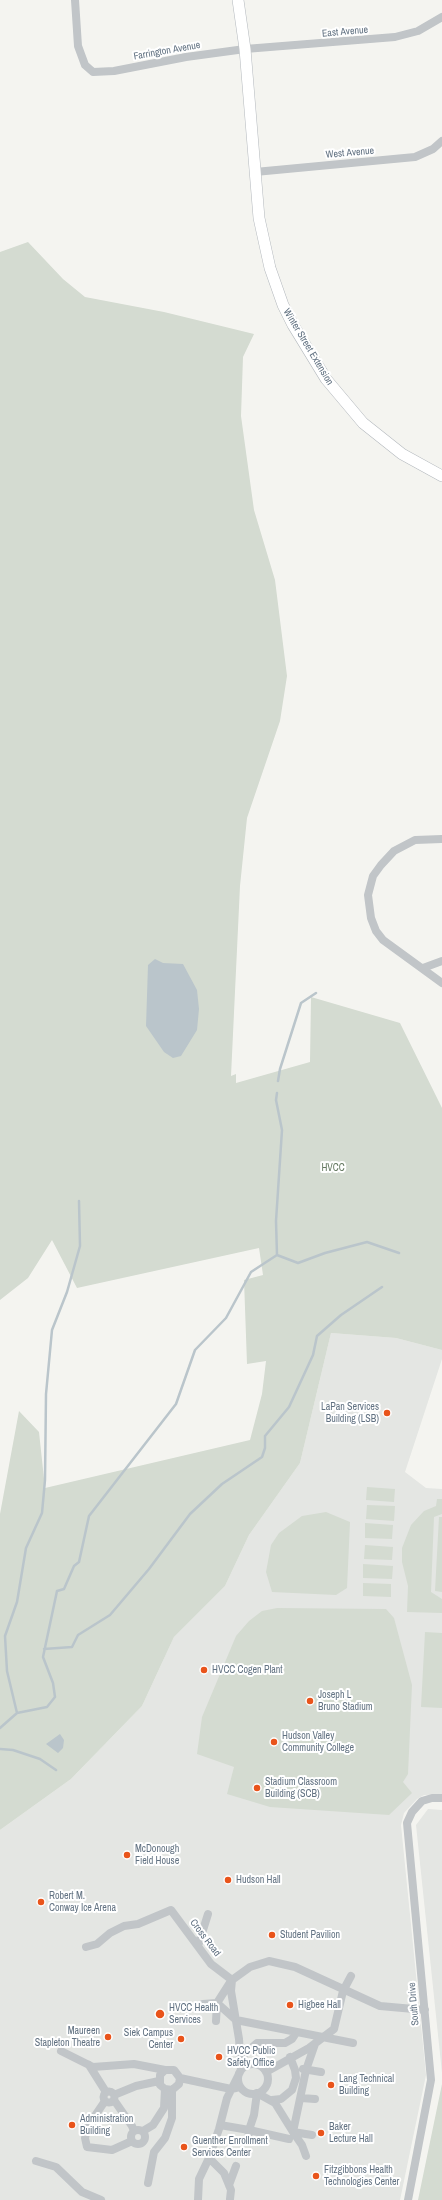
<!DOCTYPE html>
<html>
<head>
<meta charset="utf-8">
<style>
  body { margin:0 }
  canvas { display:block; background:#f4f4f0 }
</style>
</head>
<body>
<canvas width="442" height="2200"></canvas>
<script>
const ctx = document.querySelector('canvas').getContext('2d');
ctx.lineJoin = 'round';
function fillPath(path, color) {
  ctx.fillStyle = color;
  ctx.fill(path, 'evenodd');
}
function poly(rows) {
  const path = new Path2D();
  for (const r of rows) {
    if (r.length === 3) {
      path.moveTo(r[0] + r[2], r[1]);
      path.arc(r[0], r[1], r[2], 0, 2 * Math.PI);
      continue;
    }
    path.moveTo(r[0], r[1]);
    for (let i = 2; i < r.length; i += 2) path.lineTo(r[i], r[i + 1]);
  }
  return path;
}
function trace(path, color, width, dash) {
  ctx.strokeStyle = color;
  ctx.lineWidth = width;
  ctx.lineCap = dash ? 'butt' : 'round';
  ctx.setLineDash(dash || []);
  ctx.stroke(path);
}
function write(font, color, halo, rows, align = 'center') {
  ctx.font = font + ' "Archivo Narrow",sans-serif';
  ctx.lineWidth = 4;
  ctx.setLineDash([]);
  ctx.textBaseline = 'middle';
  ctx.strokeStyle = halo;
  ctx.fillStyle = color;
  for (const [text, x, y, turn = 0] of rows) {
    ctx.save();
    ctx.translate(x, y);
    ctx.rotate((+turn || 0) * Math.PI / 180);
    ctx.textAlign = isNaN(turn) ? turn : align;
    if (halo) ctx.strokeText(text, 0, 0);
    ctx.fillText(text, 0, 0);
    ctx.restore();
  }
}
fillPath(poly([
  [331,1333,396,1338,442,1350,442,1359,405,1472,426,1488,442,1489,442,1794,424,1795,417,1799,404,1813,401,1825,426,2075,400,2200,0,2200,0,1830,71,1779,142,1706,174,1637,225,1586,249,1535,300,1463],
  [428,1809,442,1810,442,2073,416,1825]
]), '#e4e6e3');
fillPath(poly([
  [28,242,63,279,85,297,164,312,254,334,243,357,241,416,254,510,275,580,287,676,280,721,247,818,240,886,231,1076,236,1074,236,1083,310,1062,311,997,400,1023,442,1108,442,1350,396,1338,331,1333,300,1463,249,1535,225,1586,174,1637,142,1706,71,1779,0,1830,0,1514,19,1411,39,1432,45,1488,250,1440,262,1394,266,1361,247,1364,244,1280,263,1275,259,1248,77,1288,52,1240,28,1278,0,1300,0,252],
  [367,1487,395,1489,394,1502,366,1500],
  [437,1499,442,1499,442,1514,434,1517,431,1592,442,1599,442,1613,407,1612,408,1586,402,1562,402,1548,411,1525,424,1511,436,1506],
  [367,1505,395,1506,394,1521,366,1519],
  [326,1512,350,1522,347,1588,336,1595,272,1592,266,1572,271,1545,279,1533,302,1516],
  [439,1517,442,1517,442,1592,435,1591],
  [365,1523,393,1525,392,1539,365,1538],
  [365,1545,393,1547,392,1560,364,1559],
  [363,1564,393,1566,392,1579,363,1578],
  [363,1583,391,1584,391,1597,363,1596],
  [277,1608,386,1609,394,1618,412,1685,408,1774,403,1782,412,1793,389,1815,270,1807,227,1794,234,1767,197,1754,202,1717,236,1636,249,1621,262,1611],
  [425,1632,442,1633,442,1708,421,1707],
  [442,2084,442,2200,418,2200]
]), '#d4dbd1');
fillPath(poly([
  [155,959,163,963,183,964,197,990,199,1009,197,1030,181,1056,173,1058,164,1052,146,1026,148,965],
  [60,1734,64,1740,63,1748,58,1753,46,1744]
]), '#bac5cb');
trace(poly([
  [278,1081,280,1069,301,1003,316,993],
  [277,1255,298,1263,325,1253,367,1242,399,1253],
  [44,1649,72,1647,78,1635,110,1615,149,1569,190,1514,222,1484,262,1457,265,1448,265,1436,289,1407,313,1355,317,1336,341,1315,382,1287],
  [17,1713,7,1671,5,1636,17,1602,26,1548,42,1513,45,1480,46,1394,52,1330,67,1292,80,1246,79,1201],
  [0,1728,17,1713,47,1707,55,1697,53,1683,43,1657,57,1591,64,1589,74,1566,79,1562,89,1516,176,1404,195,1350,226,1318,251,1272,277,1255,276,1221,282,1130,276,1100,277,1093],
  [0,1749,13,1750,40,1759,56,1770]
]), '#bac5cb', 2.5);
const secondary = poly([
  [238,0,245,49,259,218,270,268,283,305,293,325,326,379,363,423,402,454,442,476]
]);
trace(secondary, '#b3b8bd', 12);
trace(poly([
  [75,0,78,46,85,65,93,72,114,71,186,57,245,49,395,37,418,31,442,17],
  [255,172,415,157,433,149,442,141],
  [442,839,415,840,394,851,381,865,373,876,368,895,371,918,376,931,383,940,442,983],
  [423,968,442,961],
  [198,1946,208,1914],
  [86,1947,97,1944,110,1933,124,1926,138,1924,171,1910,211,1964,232,1980,250,1967,269,1961,295,1967,380,2006,425,2010],
  [203,2004,217,2003,236,2020,353,2043],
  [216,2021,217,2003,231,1981],
  [61,2051,93,2067,134,2064,165,2070],
  [241,2057,257,2043,285,2043,292,2039,296,2033],
  [253,2079,15],
  [89,2065,106,2092],
  [303,2069,321,2072],
  [266,2072,309,2048,334,2029,343,1991,351,1976],
  [180,2078,231,2089,236,2088],
  [109,2097,5.5],
  [114,2095,136,2086,159,2081],
  [301,2098,315,2099],
  [114,2100,132,2126,134,2131],
  [272,2100,281,2099,292,2090,296,2078,295,2070,290,2057],
  [105,2101,88,2126,85,2138,87,2147,112,2150,132,2141],
  [220,2125,249,2130,254,2115,257,2093,275,2103,293,2132,312,2135],
  [138,2137,7],
  [143,2131,153,2125,164,2108,165,2089,160,2085,160,2075,165,2070,174,2070,180,2078,179,2084,172,2090,165,2089],
  [248,2140,249,2130,289,2139],
  [306,2156,302,2145,293,2132,306,2070,315,2044],
  [36,2161,56,2167,82,2192,101,2200],
  [148,2183,154,2152,165,2138,172,2118,172,2090],
  [229,2185,236,2166],
  [230,2199,231,2190,224,2173,209,2158,219,2129,227,2098,241,2070,239,2039,231,1991,232,1980],
  [198,2200,199,2179,209,2158],
  [408,2200,431,2080,407,1823,412,1812,422,1801,432,1798,442,1798]
]), '#c1c5c8', 8);
trace(secondary, '#fff', 11);
for (const [x, y, r, color] of [
  [387,1413,4,"#e9541b"],
  [204,1670,4,"#e9541b"],
  [310,1701,4,"#e9541b"],
  [274,1742,4,"#e9541b"],
  [257,1788,4,"#e9541b"],
  [127,1855,4,"#e9541b"],
  [228,1880,4,"#e9541b"],
  [41,1902,4,"#e9541b"],
  [272,1935,4,"#e9541b"],
  [290,2005,4,"#e9541b"],
  [160,2014,5,"#e9541b"],
  [108,2037,4,"#e9541b"],
  [181,2039,4,"#e9541b"],
  [219,2057,4,"#e9541b"],
  [331,2085,4,"#e9541b"],
  [72,2125,4,"#e9541b"],
  [321,2133,4,"#e9541b"],
  [184,2147,4,"#e9541b"],
  [316,2176,4,"#e9541b"]
]) {
  const dot = new Path2D();
  dot.arc(x, y, r, 0, 2 * Math.PI);
  ctx.fillStyle = color;
  ctx.fill(dot);
  trace(dot, '#fff', 1.5);
}
write('10px', '#627282', '#fff', [
  ["East Avenue",345,32,-5],
  ["Farrington Avenue",167,51,-10],
  ["West Avenue",350,153,-5],
  ["Winter Street Extension",308,347,59],
  ["Cross Road",205,1938,53],
  ["South Drive",414,2004,-95]
]);
write('10px', '#657961', '#fff', [
  ["HVCC",333,1168]
]);
write('10px', '#627282', '#fff', [
  ["LaPan Services",379,1407,"right"],
  ["Building (LSB)",379,1419,"right"],
  ["HVCC Cogen Plant",212,1670],
  ["Joseph L",318,1695],
  ["Bruno Stadium",318,1707],
  ["Hudson Valley",282,1736],
  ["Community College",282,1748],
  ["Stadium Classroom",265,1782],
  ["Building (SCB)",265,1794],
  ["McDonough",135,1849],
  ["Field House",135,1861],
  ["Hudson Hall",236,1880],
  ["Robert M.",49,1896],
  ["Conway Ice Arena",49,1908],
  ["Student Pavilion",280,1935],
  ["Higbee Hall",298,2005],
  ["HVCC Health",169,2008],
  ["Services",169,2020],
  ["Maureen",100,2031,"right"],
  ["Stapleton Theatre",100,2043,"right"],
  ["Siek Campus",173,2033,"right"],
  ["Center",173,2045,"right"],
  ["HVCC Public",227,2051],
  ["Safety Office",227,2063],
  ["Lang Technical",339,2079],
  ["Building",339,2091],
  ["Administration",80,2119],
  ["Building",80,2131],
  ["Baker",329,2127],
  ["Lecture Hall",329,2139],
  ["Guenther Enrollment",192,2141],
  ["Services Center",192,2153],
  ["Fitzgibbons Health",324,2170],
  ["Technologies Center",324,2182]
], 'left');
</script>
</body>
</html>
